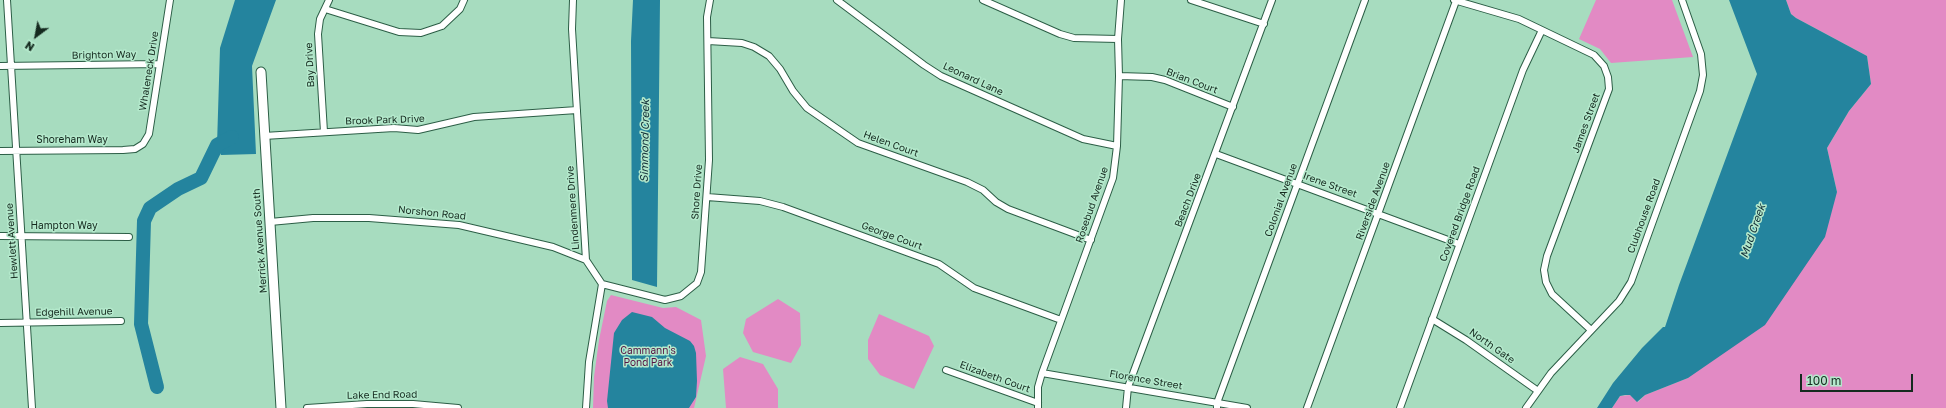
<!DOCTYPE html>
<html>
<head>
<meta charset="utf-8">
<style>
  body { margin:0 }
  #map { position:relative; width:1946px; height:408px; overflow:hidden; background:#a7dcbf; font-family:"Golos Text",sans-serif }
  canvas { display:block }
  .north { position:absolute; left:16px; top:16px; width:40px; height:40px; -webkit-text-stroke:3px #b4e9cc; paint-order:stroke; rotate:212deg; font-size:11px; font-weight:700; line-height:16px; text-align:center; color:#152a1f }
  .north::after { content:''; display:block; margin:auto; width:14px; height:18px; background:#152a1f; clip-path:polygon(50% 0,100% 100%,50% 72%,0 100%) }
  .scale { position:absolute; left:1800px; top:374px; width:113px; height:18px; box-sizing:border-box; border:2px solid #152a1f; border-top:0; padding-left:5px; font-size:12px; line-height:14px; white-space:nowrap; color:#152a1f; -webkit-text-stroke:3px #b4e9cc; paint-order:stroke }
</style>
</head>
<body>
<div id="map">
<canvas width="1946" height="408"></canvas>
<div class="north">N</div>
<div class="scale">100 m</div>
</div>
<script>
const ctx = document.querySelector('canvas').getContext('2d');
ctx.lineJoin = 'round';
function fillPath(path, color) {
  ctx.fillStyle = color;
  ctx.fill(path, 'evenodd');
}
function poly(rows) {
  const path = new Path2D();
  for (const r of rows) {
    path.moveTo(r[0], r[1]);
    for (let i = 2; i < r.length; i += 2) path.lineTo(r[i], r[i + 1]);
  }
  return path;
}
function trace(path, color, width, dash) {
  ctx.strokeStyle = color;
  ctx.lineWidth = width;
  ctx.lineCap = dash ? 'butt' : 'round';
  ctx.setLineDash(dash || []);
  ctx.stroke(path);
}
function write(font, color, halo, rows, align = 'center') {
  ctx.font = font + ' "Golos Text",sans-serif';
  ctx.lineWidth = 3;
  ctx.setLineDash([]);
  ctx.textBaseline = 'middle';
  ctx.strokeStyle = halo;
  ctx.fillStyle = color;
  for (const [text, x, y, turn = 0] of rows) {
    ctx.save();
    ctx.translate(x, y);
    ctx.rotate((+turn || 0) * Math.PI / 180);
    ctx.textAlign = isNaN(turn) ? turn : align;
    if (halo) ctx.strokeText(text, 0, 0);
    ctx.fillText(text, 0, 0);
    ctx.restore();
  }
}
fillPath(poly([
  [1596,0,1672,0,1693,57,1611,63,1600,49,1579,39],
  [1786,0,1946,0,1946,408,1612,408,1620,396,1630,395,1638,402,1645,395,1688,378,1837,192,1827,148,1849,111,1871,84,1867,56,1796,18,1791,14],
  [611,295,663,308,676,307,701,320,706,356,694,408,593,408,594,377,599,340,607,301],
  [778,299,800,313,801,345,791,363,753,352,743,333,746,319],
  [879,314,929,336,934,346,914,389,880,375,868,359,868,340],
  [740,357,763,364,778,389,778,408,726,408,723,369]
]), '#e28ac4');
fillPath(poly([
  [235,0,276,0,252,66,256,154,221,155,217,145,220,48],
  [633,0,660,0,657,287,632,280,631,41],
  [1729,0,1786,0,1791,14,1796,18,1867,56,1871,84,1849,111,1827,148,1837,192,1825,237,1765,325,1688,378,1645,395,1637,402,1630,395,1625,395,1620,396,1612,408,1597,408,1613,383,1642,348,1663,327,1665,327,1679,285,1757,74],
  [632,312,652,317,665,328,690,341,694,346,696,353,697,381,696,397,689,408,608,408,607,401,614,333,622,320]
]), '#24849e');
trace(poly([
  [157,387,141,324,144,221,150,208,178,189,201,178,217,145,232,137]
]), '#24849e', 14);
const street = poly([
  [7,0,32,408],
  [573,0,572,29,586,260,602,284,589,362,586,408],
  [837,0,924,65,941,76,1083,139,1117,146],
  [983,0,1060,34,1074,38,1118,39],
  [1191,0,1264,24],
  [1454,0,1519,19,1594,55,1604,66,1608,77,1609,89,1606,97,1547,256,1544,270,1546,282,1552,294,1591,330],
  [325,9,399,32,421,33,442,26,460,9,464,0],
  [708,41,742,43,754,47,769,56,780,69,793,91,807,108,858,143,967,182,983,190,996,202,1008,209,1091,240],
  [0,66,160,64],
  [1119,76,1152,77,1165,80,1233,107],
  [324,132,318,34,320,19,329,0],
  [264,136,394,128,418,130,474,117,577,110],
  [0,151,123,150,135,149,143,144,149,134,170,0],
  [1216,154,1459,244],
  [707,197,760,201,783,207,939,264,974,288,1061,320],
  [270,222,313,218,369,218,459,225,553,247,586,260],
  [0,236,129,237],
  [602,284,665,300,681,296,697,283,701,272,709,160,707,17,710,0],
  [1432,319,1466,340,1538,391],
  [0,323,121,321],
  [946,370,1038,403],
  [1042,373,1247,408],
  [307,408,367,404,413,404,458,408],
  [1038,408,1038,387,1042,373,1113,178,1117,146,1119,76,1118,39,1121,0],
  [1126,408,1128,387,1272,0],
  [1217,408,1217,403,1365,0],
  [1307,408,1456,1],
  [1400,408,1523,70,1542,30],
  [1526,408,1551,373,1619,301,1631,282,1700,91,1703,75,1701,54,1682,0]
]);
const secondary = poly([
  [261,72,281,408]
]);
trace(street, '#2c5e46', 8);
trace(secondary, '#2c5e46', 11);
trace(street, '#fff', 6);
trace(secondary, '#fff', 9);
write('10px', '#152a1f', '#b4e9cc', [
  ["Brighton Way",104,55,-1],
  ["Bay Drive",310,65,-93],
  ["Whaleneck Drive",149,71,-81],
  ["Leonard Lane",973,79,25],
  ["Brian Court",1192,81,21],
  ["Brook Park Drive",385,120,-2],
  ["James Street",1586,123,-70],
  ["Shoreham Way",72,140],
  ["Helen Court",891,144,20],
  ["Irene Street",1330,185,20],
  ["Shore Drive",697,192,-86],
  ["Beach Drive",1188,200,-69],
  ["Colonial Avenue",1281,200,-70],
  ["Riverside Avenue",1373,201,-70],
  ["Rosebud Avenue",1092,205,-71],
  ["Lindenmere Drive",573,208,-94],
  ["Norshon Road",432,213,6],
  ["Covered Bridge Road",1460,214,-70],
  ["Clubhouse Road",1644,216,-70],
  ["Hampton Way",64,226],
  ["George Court",892,236,20],
  ["Hewlett Avenue",12,241,-94],
  ["Merrick Avenue South",260,241,-94],
  ["Edgehill Avenue",74,312,-1],
  ["North Gate",1492,346,35],
  ["Elizabeth Court",995,377,20],
  ["Florence Street",1146,380,10],
  ["Lake End Road",382,395,-1]
]);
write('10px', '#551343', '#b4e9cc', [
  ["Cammann's",648,351],
  ["Pond Park",648,363]
]);
write('italic 11px', '#122e37', '#b4e9cc', [
  ["Simmond Creek",645,141,-89],
  ["Mud Creek",1753,231,-71]
]);
</script>
</body>
</html>
